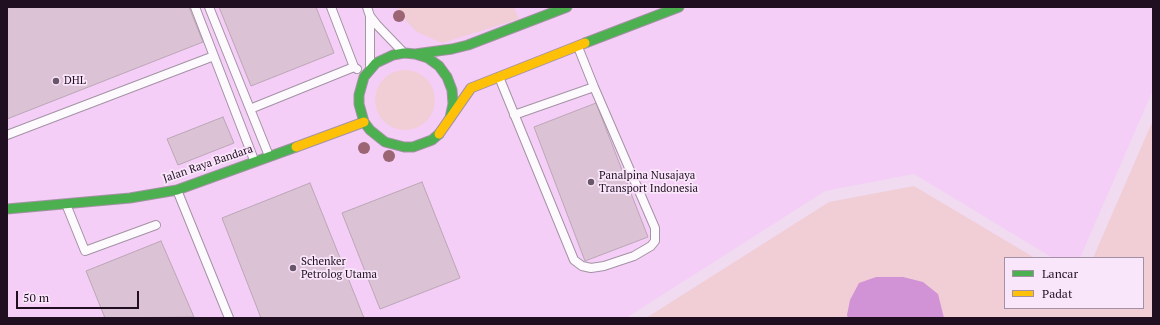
<!DOCTYPE html>
<html>
<head>
<meta charset="utf-8">
<style>
  body { margin:0 }
  #map { position:relative; width:1160px; height:325px; overflow:hidden; background:#f0dbf1; font-family:"PT Serif",serif }
  canvas { display:block }
  .frame { position:absolute; inset:0; border:8px solid #200f21; pointer-events:none }
  .legend { position:absolute; left:1004px; top:257px; width:140px; height:52px; box-sizing:border-box; background:#fae6fb; border:1px solid #a390a4; margin:0; padding:5px 7px; list-style:none; font-size:12px; color:#200f21 }
  .legend li { display:flex; align-items:center; gap:8px; height:20px }
  .legend b { width:20px; border:1px solid #a390a4 }
  .scale { position:absolute; left:16px; top:291px; width:123px; height:18px; box-sizing:border-box; border:2px solid #200f21; border-top:0; padding-left:5px; font-size:12px; line-height:14px; white-space:nowrap; color:#200f21; -webkit-text-stroke:3px #fae6fb; paint-order:stroke }
</style>
</head>
<body>
<div id="map">
<canvas width="1160" height="325"></canvas>
<div class="frame"></div>
<ul class="legend">
<li><b style="height:5px;background:#4caf50"></b>Lancar</li>
<li><b style="height:5px;background:#ffc107"></b>Padat</li>
</ul>
<div class="scale">50 m</div>
</div>
<script>
const ctx = document.querySelector('canvas').getContext('2d');
ctx.lineJoin = 'round';
function fillPath(path, color) {
  ctx.fillStyle = color;
  ctx.fill(path, 'evenodd');
}
function poly(rows) {
  const path = new Path2D();
  for (const r of rows) {
    if (r.length === 3) {
      path.moveTo(r[0] + r[2], r[1]);
      path.arc(r[0], r[1], r[2], 0, 2 * Math.PI);
      continue;
    }
    path.moveTo(r[0], r[1]);
    for (let i = 2; i < r.length; i += 2) path.lineTo(r[i], r[i + 1]);
  }
  return path;
}
function trace(path, color, width, dash) {
  ctx.strokeStyle = color;
  ctx.lineWidth = width;
  ctx.lineCap = dash ? 'butt' : 'round';
  ctx.setLineDash(dash || []);
  ctx.stroke(path);
}
function write(font, color, halo, rows, align = 'center') {
  ctx.font = font + ' "PT Serif",serif';
  ctx.lineWidth = 3.5;
  ctx.setLineDash([]);
  ctx.textBaseline = 'middle';
  ctx.strokeStyle = halo;
  ctx.fillStyle = color;
  for (const [text, x, y, turn = 0] of rows) {
    ctx.save();
    ctx.translate(x, y);
    ctx.rotate((+turn || 0) * Math.PI / 180);
    ctx.textAlign = isNaN(turn) ? turn : align;
    if (halo) ctx.strokeText(text, 0, 0);
    ctx.fillText(text, 0, 0);
    ctx.restore();
  }
}
fillPath(poly([
  [7,7,1153,7,1153,90,1080,258,1053,258,914,174,825,191,626,318,7,318]
]), '#f4cef6');
fillPath(poly([
  [397,7,514,7,519,19,442,43,417,32,407,22],
  [405,100,30],
  [1153,120,1153,318,646,318,829,202,914,186,1035,258,1005,258,1005,308,1143,308,1143,258,1093,258]
]), '#f1ced6');
fillPath(poly([
  [876,277,903,277,923,282,938,294,944,318,848,318,847,315,850,300,859,283]
]), '#d292d6');
const building = poly([
  [7,7,189,7,203,42,7,119,7,7],
  [219,7,316,7,334,53,251,86,219,7],
  [596,103,648,237,585,261,534,127,596,103],
  [223,117,234,143,178,165,167,139,223,117],
  [422,182,460,278,380,309,342,213,422,182],
  [310,183,364,318,261,318,222,218,310,183],
  [161,241,194,317,105,318,86,271,161,241]
]);
fillPath(building, '#dcc2d5');
trace(building, '#bba7b7', 1);
const lane = poly([
  [195,7,254,160],
  [209,7,269,156],
  [331,7,354,67,357,69],
  [367,7,370,16,377,25,402,51],
  [370,65,370,16],
  [499,77,574,260,582,266,591,268,604,266,634,256,651,246,655,241,655,228,594,87,578,47],
  [250,109,354,67],
  [514,115,594,87],
  [7,135,214,56],
  [177,190,229,318],
  [66,204,85,251,156,225]
]);
const fast = poly([
  [585,43,679,7],
  [415,54,452,49,468,45,567,7],
  [439,134,432,140,413,147,404,147,385,142,370,130,364,122,359,104,359,95,364,77,376,63,393,55,404,53,415,54,428,58,439,66,447,77,452,90,453,104,450,118],
  [7,209,130,198,177,190,296,147]
]);
const slow = poly([
  [439,134,471,88,585,43],
  [296,147,364,122]
]);
trace(lane, '#a492a5', 10);
trace(fast, '#a492a5', 11);
trace(slow, '#a492a5', 11);
trace(lane, '#fdfafd', 8);
trace(fast, '#4caf50', 9);
trace(slow, '#ffc107', 9);
ctx.fillStyle = '#9b6573';
for (const [x, y] of [
  [399,16],
  [364,148],
  [389,156]
]) {
  ctx.beginPath();
  ctx.arc(x, y, 6, 0, 2 * Math.PI);
  ctx.fill();
}
for (const [x, y, r, color] of [
  [56,81,4,"#69566a"],
  [591,182,4,"#69566a"],
  [293,268,4,"#69566a"]
]) {
  const dot = new Path2D();
  dot.arc(x, y, r, 0, 2 * Math.PI);
  ctx.fillStyle = color;
  ctx.fill(dot);
  trace(dot, '#fae6fb', 1.5);
}
write('11px', '#200f21', '#fae6fb', [
  ["DHL",64,81],
  ["Panalpina Nusajaya",599,176],
  ["Transport Indonesia",599,189],
  ["Schenker",301,262],
  ["Petrolog Utama",301,275]
], 'left');
write('11px', '#200f21', '#fae6fb', [
  ["Jalan Raya Bandara",208,164,-19]
]);
</script>
</body>
</html>
